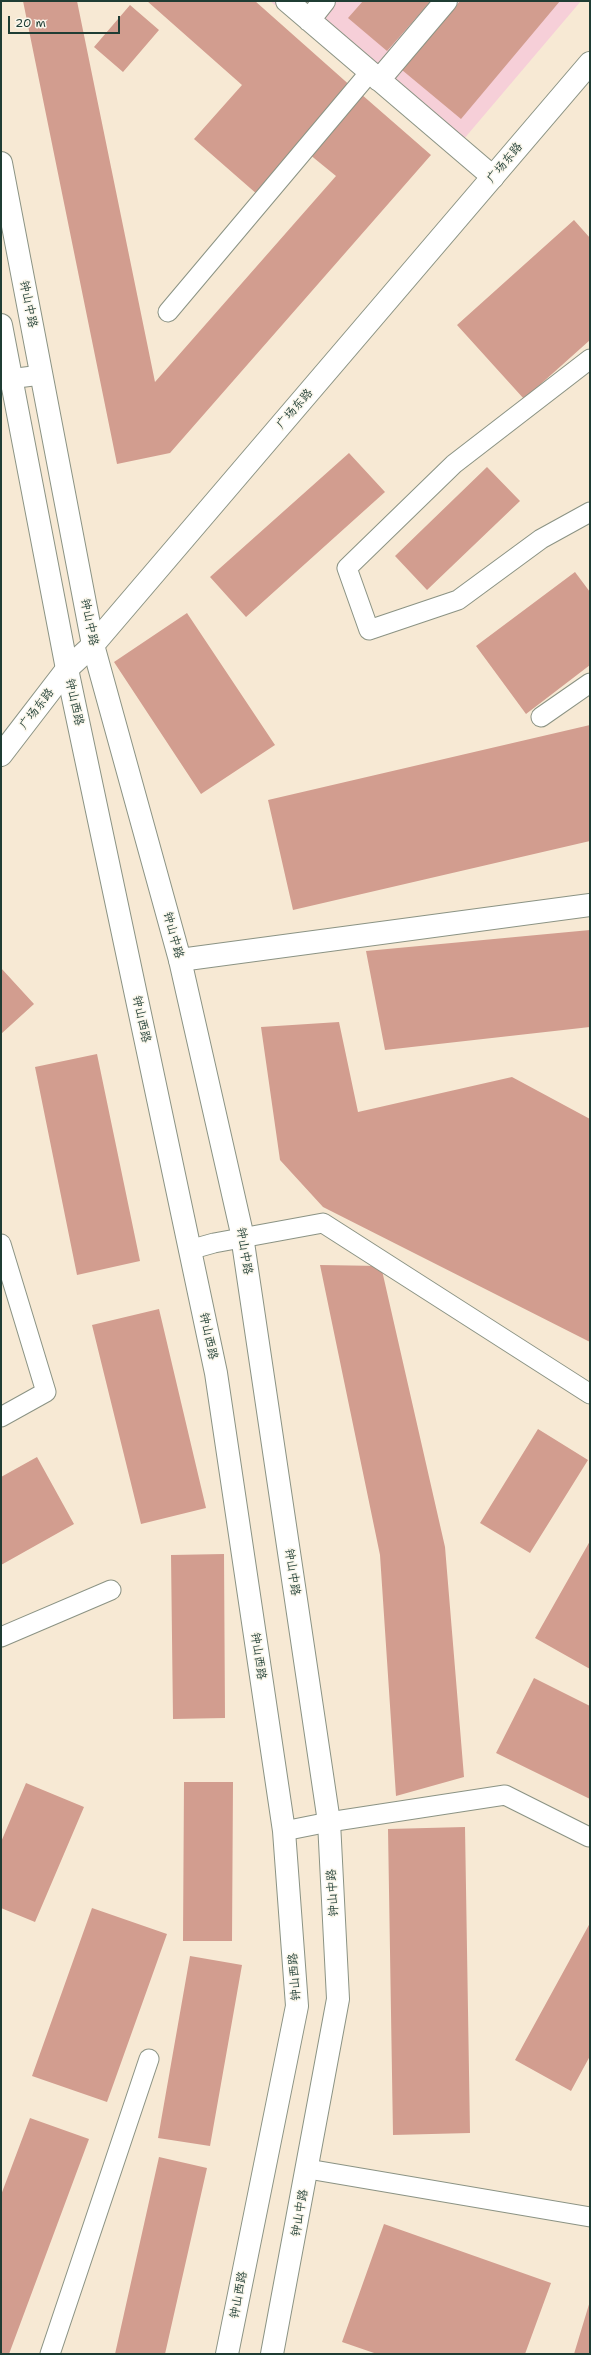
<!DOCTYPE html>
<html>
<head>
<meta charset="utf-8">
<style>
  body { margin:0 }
  #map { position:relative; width:591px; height:2355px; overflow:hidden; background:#f7e9d4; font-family:"Shantell Sans",sans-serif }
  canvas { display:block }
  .frame { position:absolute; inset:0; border:2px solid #1f3d34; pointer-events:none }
  .scale { position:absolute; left:8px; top:16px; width:112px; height:18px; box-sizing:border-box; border:2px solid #1f3d34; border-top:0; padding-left:5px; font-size:12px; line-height:14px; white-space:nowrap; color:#1f3d34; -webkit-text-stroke:3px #fbf7ec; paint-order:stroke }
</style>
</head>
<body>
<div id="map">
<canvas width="591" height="2355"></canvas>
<div class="frame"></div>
<div class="scale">20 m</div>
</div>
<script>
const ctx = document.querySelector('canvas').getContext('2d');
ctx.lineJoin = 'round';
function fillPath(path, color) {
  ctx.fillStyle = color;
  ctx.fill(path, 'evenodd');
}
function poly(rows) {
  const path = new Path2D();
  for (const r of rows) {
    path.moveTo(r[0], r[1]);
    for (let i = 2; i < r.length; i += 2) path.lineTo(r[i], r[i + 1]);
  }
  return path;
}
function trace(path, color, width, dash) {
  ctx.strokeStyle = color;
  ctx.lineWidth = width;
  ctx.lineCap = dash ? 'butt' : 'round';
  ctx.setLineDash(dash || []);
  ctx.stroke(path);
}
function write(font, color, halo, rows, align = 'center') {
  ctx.font = font + ' "Shantell Sans","LXGW WenKai TC",sans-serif';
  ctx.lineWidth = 3;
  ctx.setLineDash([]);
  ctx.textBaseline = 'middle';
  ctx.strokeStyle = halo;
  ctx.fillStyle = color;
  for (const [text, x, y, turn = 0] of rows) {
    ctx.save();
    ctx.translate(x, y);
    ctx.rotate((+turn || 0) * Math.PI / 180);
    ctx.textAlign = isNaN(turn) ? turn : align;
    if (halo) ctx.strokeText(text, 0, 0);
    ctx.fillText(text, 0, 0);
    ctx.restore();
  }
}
fillPath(poly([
  [270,1,581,1,452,153]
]), '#f6cfd8');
fillPath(poly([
  [23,1,77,1,155,382,336,176,309,154,361,94,431,155,170,453,117,464],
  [147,1,255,1,353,88,258,195,194,139,242,85],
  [363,1,431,1,387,51,348,18],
  [460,1,560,1,461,119,402,70],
  [130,5,159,30,123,72,94,47],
  [574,220,590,238,590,340,524,399,457,325],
  [349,453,385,492,246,617,210,577],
  [487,467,520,501,427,590,395,556],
  [575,572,590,592,590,665,526,714,476,646],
  [187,613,275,745,201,794,114,662],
  [590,725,590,841,293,910,268,800],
  [590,930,590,1027,385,1050,366,951],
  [1,968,34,1004,1,1034],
  [339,1022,358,1112,512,1077,590,1119,590,1342,323,1207,280,1160,261,1027],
  [97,1054,140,1261,77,1275,35,1067],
  [320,1265,381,1266,445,1547,464,1777,396,1796,380,1555],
  [159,1309,206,1508,141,1524,92,1325],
  [538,1429,588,1460,530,1553,480,1523],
  [37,1457,74,1524,1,1565,1,1477],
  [590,1541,590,1669,535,1638],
  [224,1554,225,1718,173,1719,171,1555],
  [534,1678,590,1706,590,1799,496,1753],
  [184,1782,233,1782,232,1941,183,1941],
  [26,1783,84,1807,35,1922,1,1908,1,1842],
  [465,1827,470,2133,393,2135,388,1829],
  [92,1908,167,1934,107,2102,32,2076],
  [590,1923,590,2056,571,2091,515,2060],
  [190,1956,242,1965,210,2146,158,2138],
  [30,2118,89,2139,9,2354,1,2354,1,2195],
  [159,2157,207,2168,165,2354,115,2354],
  [384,2224,551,2283,525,2354,377,2354,342,2342],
  [590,2301,590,2354,574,2354]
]), '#d29d8f');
const service = poly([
  [168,312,370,72],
  [590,359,454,464,347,568,369,630,458,600,541,539,590,512],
  [1,380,41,375],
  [541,717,590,683],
  [1,1244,46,1392,1,1417],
  [189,1250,214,1243,323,1223,590,1394],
  [1,1637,111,1590],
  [284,1831,329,1822,505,1795,589,1837],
  [308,2169,590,2217],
  [50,2354,149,2059]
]);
const pedestrian = poly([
  [287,1,493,177],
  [309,20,324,1],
  [379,80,446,1]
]);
const tertiary = poly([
  [1,755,67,669,93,645,590,63],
  [180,960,590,905]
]);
const secondary = poly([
  [1,163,93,645,180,960,241,1229,329,1822,338,1999,272,2354],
  [1,325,67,669,216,1373,284,1831,297,2006,227,2354]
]);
trace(service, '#8b9384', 21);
trace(pedestrian, '#8b9384', 24);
trace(tertiary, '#8b9384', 24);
trace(secondary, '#8b9384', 24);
trace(service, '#fff', 19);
trace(pedestrian, '#fff', 22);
trace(tertiary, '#fff', 22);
trace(secondary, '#fff', 22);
write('12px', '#1f3d34', '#fbf7ec', [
  ["广场东路",505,163,-50],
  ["钟山中路",28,304,79],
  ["广场东路",295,409,-49],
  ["钟山中路",89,622,79],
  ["钟山西路",74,702,78],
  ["广场东路",37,709,-52],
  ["钟山中路",173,935,75],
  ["钟山西路",141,1019,78],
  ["钟山中路",244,1251,81],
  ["钟山西路",208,1336,78],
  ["钟山中路",292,1572,82],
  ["钟山西路",258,1656,82],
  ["钟山中路",333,1893,-93],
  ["钟山西路",295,1977,-94],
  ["钟山中路",300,2213,-80],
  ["钟山西路",239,2295,-79]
]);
</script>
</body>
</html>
